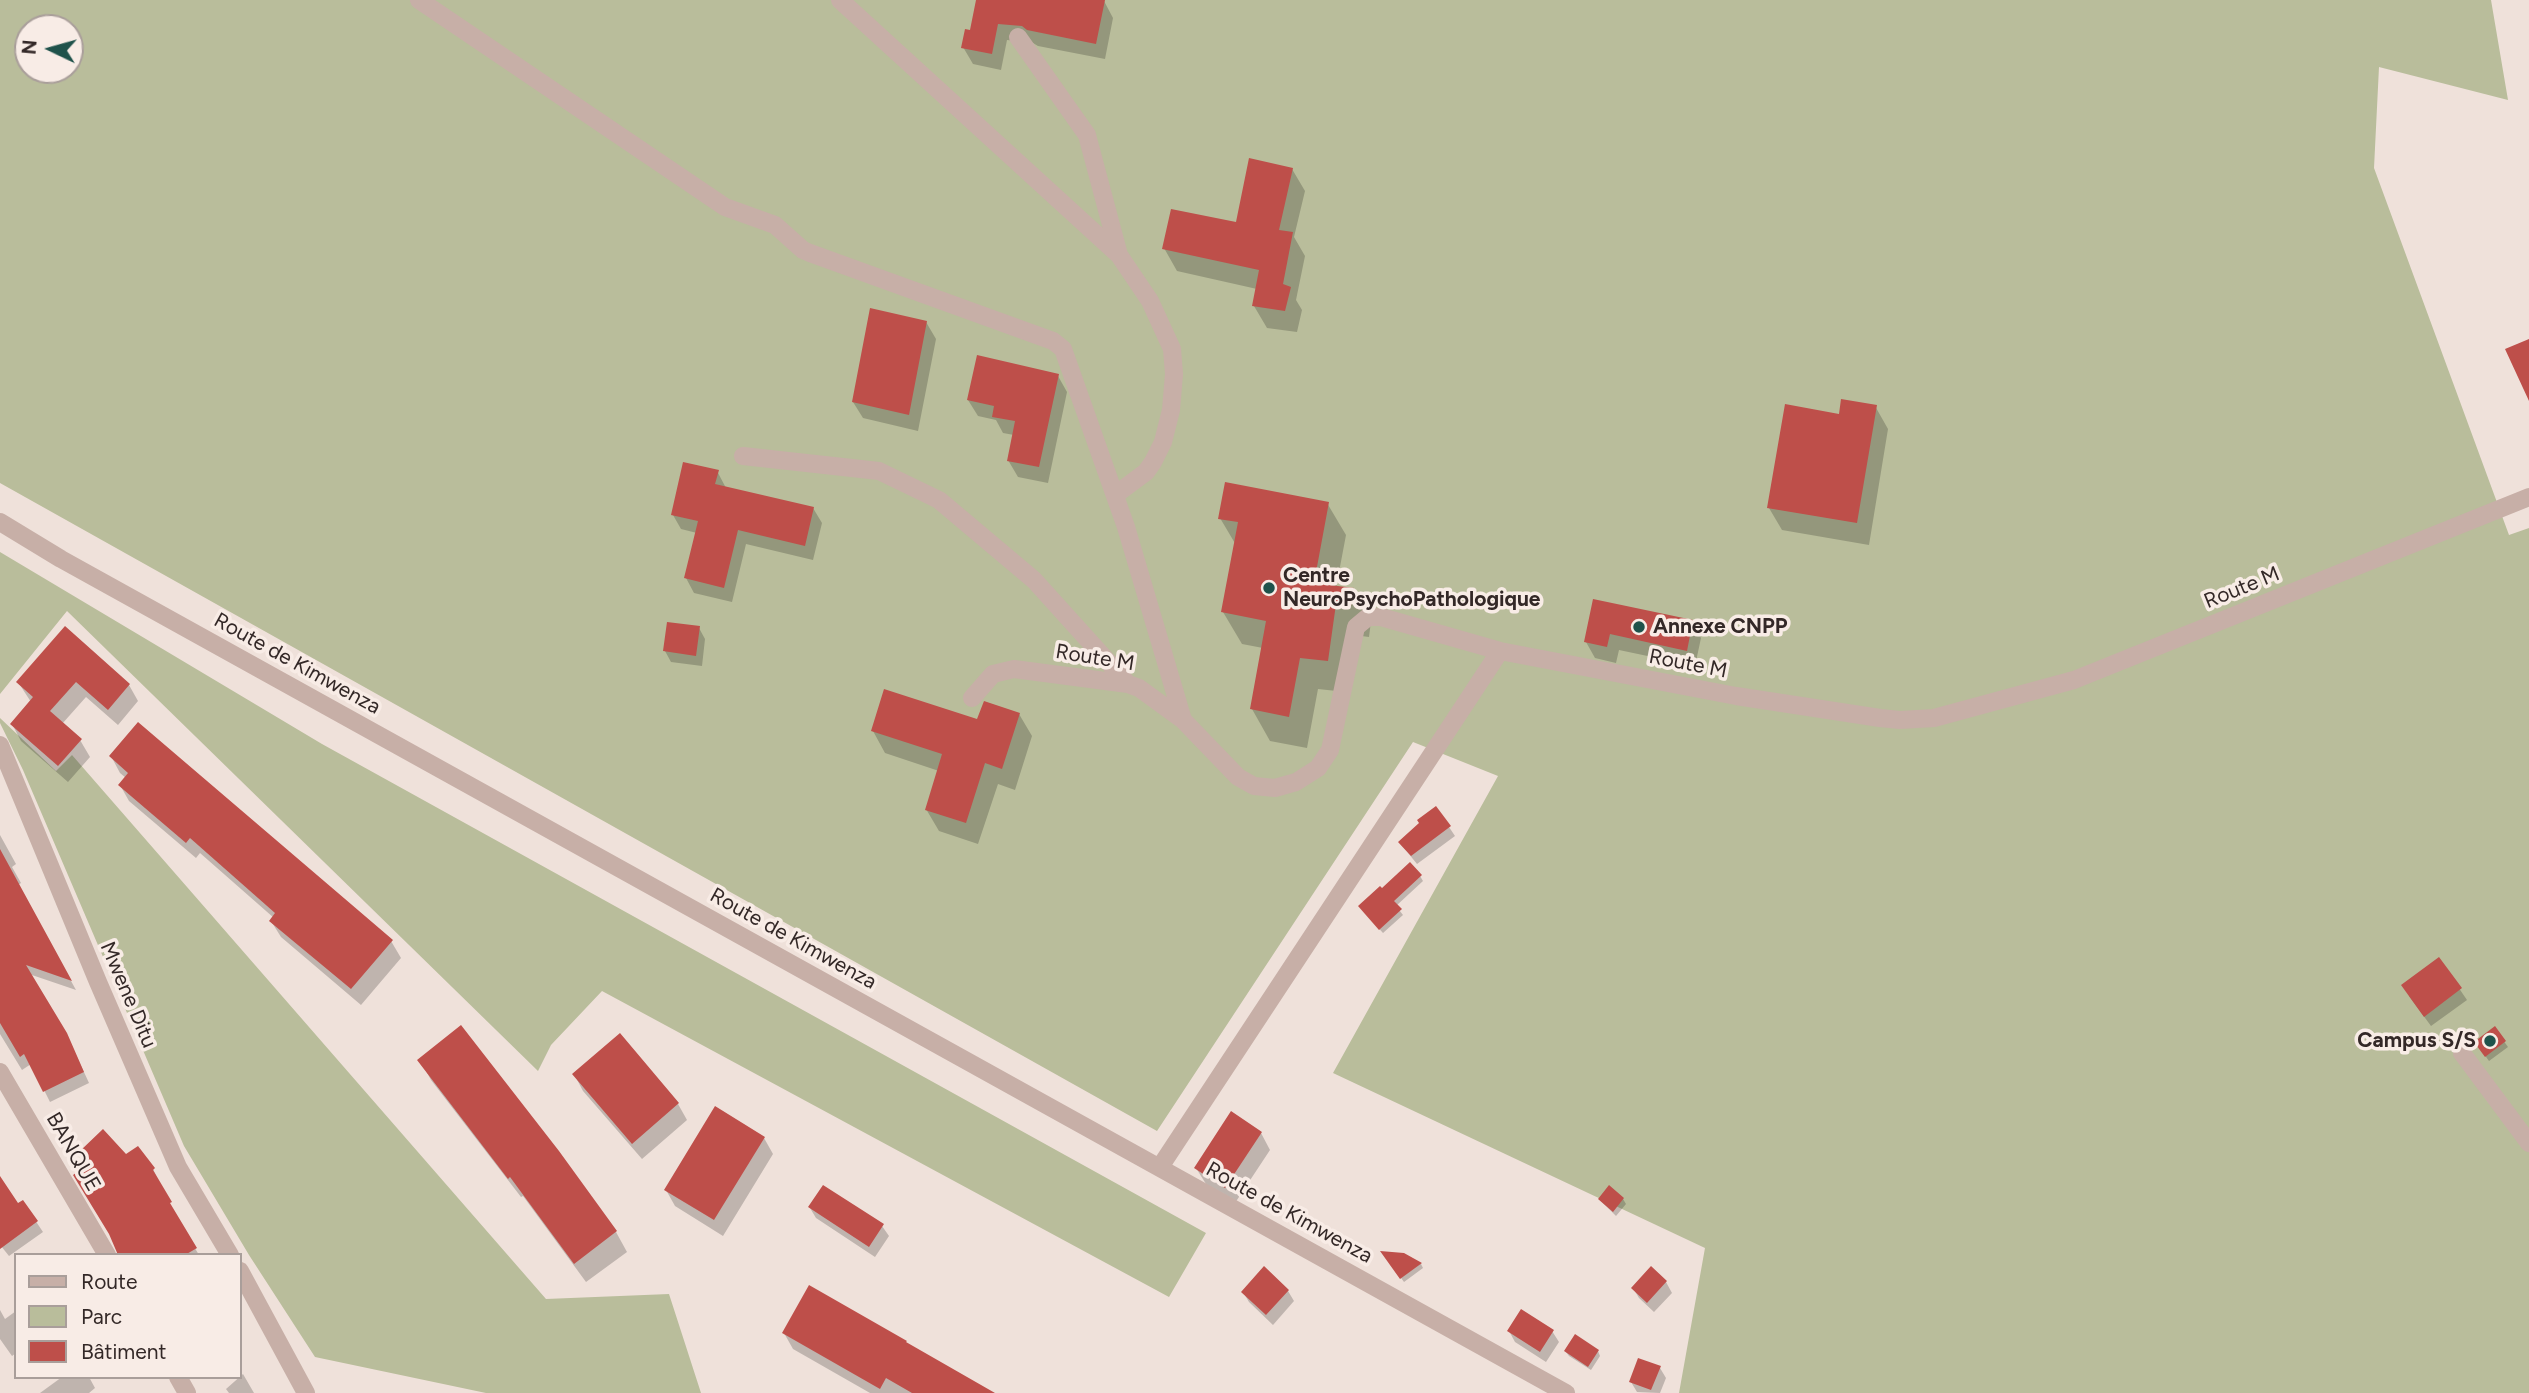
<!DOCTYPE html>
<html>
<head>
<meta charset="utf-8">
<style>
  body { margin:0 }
  #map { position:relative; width:2529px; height:1393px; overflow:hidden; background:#efe1da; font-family:Figtree,sans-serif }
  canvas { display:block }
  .legend { position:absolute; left:14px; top:1253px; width:228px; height:126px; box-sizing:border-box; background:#f8ece6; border:2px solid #a99e9a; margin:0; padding:9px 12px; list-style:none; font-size:21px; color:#332827 }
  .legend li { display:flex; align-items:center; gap:14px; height:35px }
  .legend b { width:35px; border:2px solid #a99e9a }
  .north { position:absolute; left:14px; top:14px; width:70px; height:70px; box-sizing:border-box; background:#f8ece6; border:2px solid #a99e9a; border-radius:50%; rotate:275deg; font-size:19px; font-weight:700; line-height:28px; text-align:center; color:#332827 }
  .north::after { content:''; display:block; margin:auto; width:24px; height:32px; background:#1f524b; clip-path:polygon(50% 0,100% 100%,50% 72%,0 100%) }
</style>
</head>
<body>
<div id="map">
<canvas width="2529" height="1393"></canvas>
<ul class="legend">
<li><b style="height:9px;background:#c7afa7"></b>Route</li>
<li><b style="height:19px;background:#b9bd9b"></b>Parc</li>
<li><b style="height:19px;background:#be4f4a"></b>Bâtiment</li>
</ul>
<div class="north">N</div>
</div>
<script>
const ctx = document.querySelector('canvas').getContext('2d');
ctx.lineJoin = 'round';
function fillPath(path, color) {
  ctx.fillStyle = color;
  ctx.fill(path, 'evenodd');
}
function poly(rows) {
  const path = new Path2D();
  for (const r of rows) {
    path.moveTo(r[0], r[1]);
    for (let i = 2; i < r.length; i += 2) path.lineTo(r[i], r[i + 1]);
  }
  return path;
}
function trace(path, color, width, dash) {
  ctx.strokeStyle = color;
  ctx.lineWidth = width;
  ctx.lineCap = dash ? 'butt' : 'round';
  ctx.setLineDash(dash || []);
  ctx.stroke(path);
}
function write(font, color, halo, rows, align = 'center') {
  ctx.font = font + ' Figtree,sans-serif';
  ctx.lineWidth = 7;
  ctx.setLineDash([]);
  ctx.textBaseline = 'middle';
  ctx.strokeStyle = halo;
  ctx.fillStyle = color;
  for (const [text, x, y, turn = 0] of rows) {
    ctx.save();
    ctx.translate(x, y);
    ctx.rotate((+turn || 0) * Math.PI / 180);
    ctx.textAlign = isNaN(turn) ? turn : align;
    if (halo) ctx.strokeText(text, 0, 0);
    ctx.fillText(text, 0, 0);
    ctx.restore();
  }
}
fillPath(poly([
  [0,0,2491,0,2508,100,2379,67,2374,168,2509,535,2529,528,2529,1393,1679,1393,1705,1248,1333,1073,1498,776,1413,742,1157,1131,0,483],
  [28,28,70,28,70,70,28,70],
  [0,552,322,744,1206,1233,1169,1297,602,991,551,1045,538,1071,67,611,0,694],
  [0,718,56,771,72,755,546,1299,669,1294,701,1393,486,1393,315,1357,249,1255,184,1146,23,770,0,723]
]), '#b9bd9b');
fillPath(poly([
  [977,0,1104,1,1113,18,1105,59,1038,46,1033,43,1007,40,1001,70,973,64,963,47,971,32],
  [1292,169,1305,191,1294,237,1305,256,1296,300,1302,310,1297,332,1267,328,1254,306,1257,289,1177,271,1164,248,1237,224],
  [926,322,936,339,918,431,863,418,853,402],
  [1058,376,1067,392,1048,483,1018,477,1008,460,1014,435,1003,433,996,420,978,416,968,400],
  [1875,406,1888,429,1869,545,1782,530,1769,508,1840,416],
  [717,471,726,488,813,508,822,523,813,560,746,544,732,602,694,593,686,578,697,533,681,529,673,515],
  [1327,503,1346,535,1336,588,1353,590,1371,621,1369,637,1354,635,1346,692,1318,689,1307,748,1270,741,1252,709,1263,648,1242,644,1223,612,1236,545,1220,518],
  [1594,601,1692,622,1701,638,1695,666,1619,650,1616,663,1595,658,1586,642],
  [699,628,705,639,702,666,671,662,665,651],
  [65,629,129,685,138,701,118,725,86,697,62,724,80,740,90,757,68,782,21,741,12,724,31,702,18,682],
  [1019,714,1032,736,1015,790,998,784,978,844,939,831,926,809,939,771,885,753,873,731,978,721],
  [111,756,391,941,401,958,361,1005,281,937,271,921,274,918,200,853,196,858,129,801,120,785,126,778,120,773],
  [1421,824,1449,827,1455,836,1417,864,1400,843],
  [0,835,16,864,12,867,21,883,18,885,76,990,29,974,72,1046,89,1083,50,1102,31,1064,22,1070,0,1034],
  [1420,876,1423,881,1396,906,1403,915,1383,933,1363,911,1382,891],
  [2439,959,2467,1000,2431,1026,2409,996],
  [2495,1029,2508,1047,2489,1061,2479,1047],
  [420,1060,558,1152,616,1232,627,1252,586,1282,523,1196,521,1197,431,1080],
  [574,1074,678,1104,687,1120,642,1159,583,1091],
  [1261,1133,1270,1150,1235,1203,1206,1184,1196,1168],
  [764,1138,773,1154,723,1236,675,1206,666,1190],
  [82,1152,126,1156,153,1169,174,1213,199,1255,119,1255,91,1165],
  [0,1187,17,1206,23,1202,43,1232,9,1256,1,1246,0,1248],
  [1623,1199,1626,1204,1616,1216,1600,1200],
  [810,1208,882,1226,889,1236,875,1257,816,1218],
  [1404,1255,1421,1264,1423,1268,1404,1282,1385,1256],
  [1651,1268,1666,1282,1672,1293,1654,1312,1639,1298,1633,1288],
  [1288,1291,1294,1301,1273,1325,1249,1302,1243,1292],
  [0,1310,5,1319,16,1311,16,1353,12,1356,0,1339],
  [1509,1331,1552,1331,1559,1342,1546,1362,1515,1342],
  [784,1333,992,1393,870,1393,793,1349],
  [1598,1351,1600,1356,1591,1370,1569,1356,1566,1352],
  [1660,1368,1666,1378,1660,1393,1637,1392,1631,1382],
  [243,1374,254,1393,229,1393,226,1389],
  [62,1377,89,1377,95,1388,89,1393,40,1393]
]), '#0003');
fillPath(poly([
  [976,0,1105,0,1096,44,1027,30,1022,26,998,24,992,54,961,48,965,29,970,30],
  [1249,158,1293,168,1279,230,1293,232,1283,284,1291,287,1285,311,1252,306,1259,270,1162,249,1171,209,1236,222],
  [870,308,927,321,909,415,852,402],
  [2529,339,2529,401,2505,349],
  [977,355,1059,374,1039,467,1007,461,1015,421,992,417,994,406,967,400],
  [1841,399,1877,405,1857,523,1767,508,1785,404,1839,414],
  [683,462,719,470,715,484,814,507,805,546,738,530,724,588,684,578,698,521,671,515],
  [1225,482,1329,502,1314,583,1354,588,1351,606,1336,604,1328,661,1300,658,1289,717,1250,709,1266,621,1221,612,1238,522,1218,519],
  [1593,599,1693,620,1687,651,1610,634,1607,647,1584,642],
  [667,622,700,626,696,656,663,651],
  [65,626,130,684,108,710,76,682,50,711,82,739,58,766,10,724,33,697,16,682],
  [884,689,977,719,984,701,1020,713,1002,769,985,763,966,823,925,810,942,754,871,731],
  [138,722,393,940,351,989,269,921,275,913,190,838,186,843,118,785,128,773,109,756],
  [1436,806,1451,826,1411,856,1398,842,1419,823,1417,820],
  [0,849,72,981,26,965,67,1033,84,1072,43,1092,24,1054,20,1057,0,1023],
  [1410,862,1422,875,1394,901,1402,909,1379,930,1358,906,1380,886,1382,888],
  [2439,957,2462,988,2424,1017,2401,985],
  [461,1025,559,1151,617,1231,574,1264,510,1177,508,1179,417,1060],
  [2495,1026,2506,1041,2485,1057,2474,1042],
  [620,1033,679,1103,632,1144,572,1074],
  [715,1106,765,1137,714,1220,664,1190],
  [1231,1111,1262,1132,1225,1188,1194,1168],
  [103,1129,126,1154,138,1146,155,1168,153,1170,172,1202,170,1203,197,1248,185,1255,118,1255,109,1234,73,1175,90,1163,80,1151],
  [0,1176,18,1203,23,1200,38,1221,0,1249],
  [823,1185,884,1224,869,1247,808,1207],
  [1609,1185,1624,1198,1613,1212,1598,1199],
  [1380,1251,1404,1253,1422,1263,1400,1279],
  [1264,1266,1289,1290,1266,1315,1241,1292],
  [1651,1266,1667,1281,1647,1303,1631,1288],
  [809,1285,907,1341,906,1342,995,1393,912,1393,886,1378,880,1389,782,1333],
  [1521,1309,1554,1330,1540,1352,1507,1331],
  [1575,1334,1599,1350,1588,1367,1564,1351],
  [1638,1358,1661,1366,1651,1390,1629,1382]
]), '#be4f4a');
trace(poly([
  [419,0,725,207,775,225,803,250,810,253,1053,341,1063,349,1126,527,1183,720],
  [840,0,1119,255,1150,301,1172,349,1174,374,1171,410,1163,442,1153,462,1146,472,1115,495],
  [1018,37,1087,135,1119,255],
  [743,456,879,471,939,500,1034,580,1128,684],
  [0,522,61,559,1566,1393],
  [972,698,993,674,1014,669,1128,684,1139,688,1183,720,1238,777,1254,786,1275,788,1296,782,1318,768,1330,750,1356,627,1368,617,1381,617,1500,651,1736,696,1880,718,1900,720,1934,718,2074,680,2529,497],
  [0,745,98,982,178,1167,230,1255],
  [2462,1053,2529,1143],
  [0,1072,107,1255],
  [1160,1167,1500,651],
  [240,1271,306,1393],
  [178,1377,187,1393]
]), '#c7afa7', 18);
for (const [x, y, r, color] of [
  [1269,588,7,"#1f524b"],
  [1639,627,7,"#1f524b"],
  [2490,1041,7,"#1f524b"]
]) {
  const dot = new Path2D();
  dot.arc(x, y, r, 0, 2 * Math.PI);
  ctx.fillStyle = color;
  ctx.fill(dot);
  trace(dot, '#f8ece6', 2.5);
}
write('bold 21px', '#332827', '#f8ece6', [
  ["Centre",1283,576],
  ["NeuroPsychoPathologique",1283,600],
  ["Annexe CNPP",1653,627],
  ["Campus S/S",2476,1041,"right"]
], 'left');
write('21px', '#332827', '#f8ece6', [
  ["Route M",2242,588,-22],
  ["Route M",1095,658,9],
  ["Route de Kimwenza",297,664,29],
  ["Route M",1688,664,11],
  ["Route de Kimwenza",793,939,29],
  ["Mwene Ditu",128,995,67],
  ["BANQUE",73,1152,60],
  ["Route de Kimwenza",1289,1213,29]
]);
</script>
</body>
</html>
